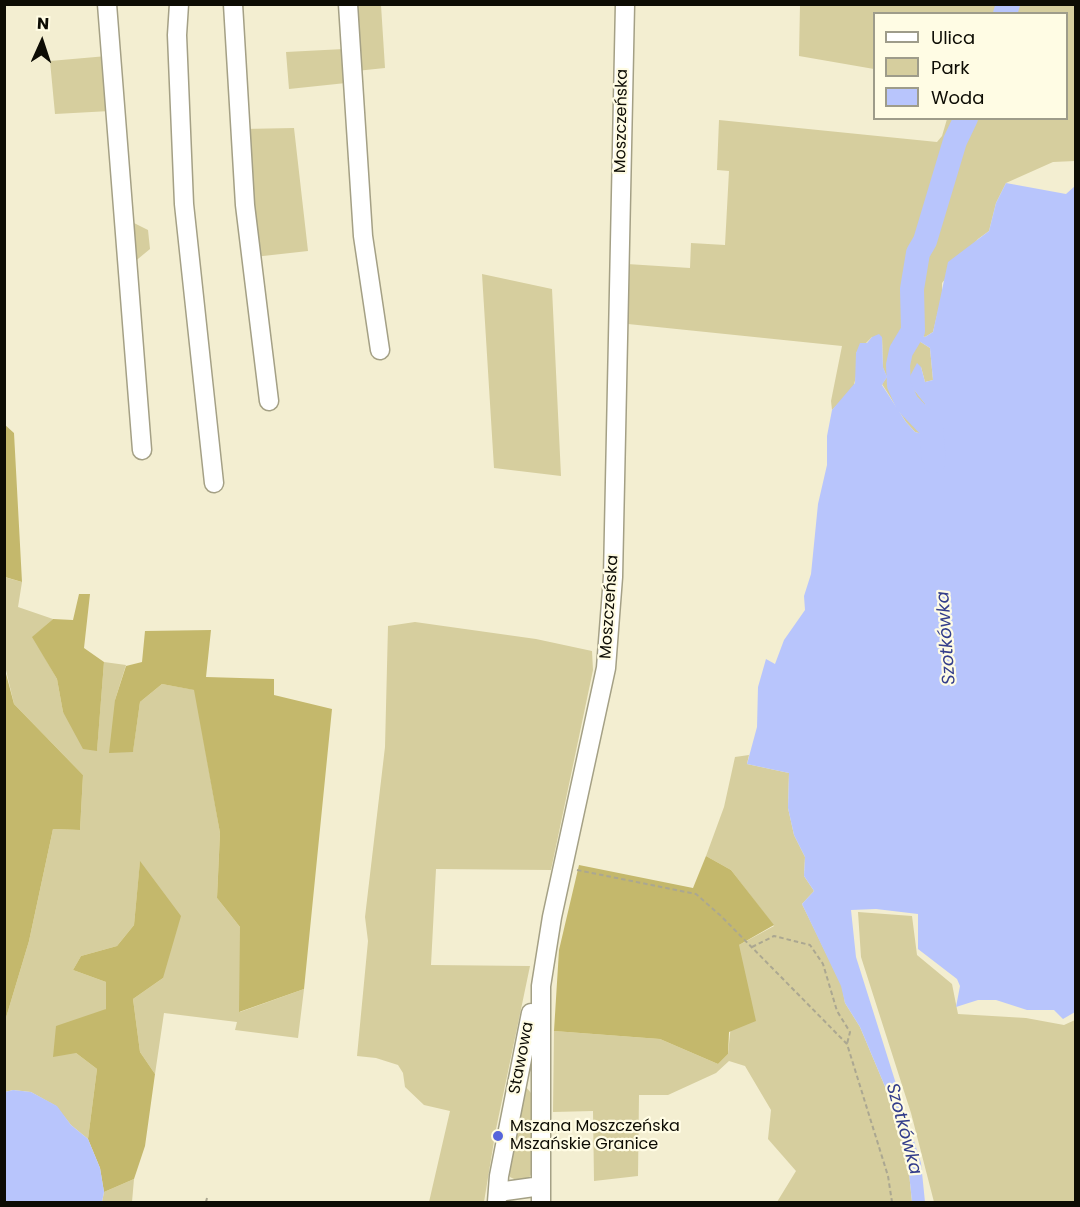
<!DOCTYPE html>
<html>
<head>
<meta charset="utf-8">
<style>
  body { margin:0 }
  #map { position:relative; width:1080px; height:1207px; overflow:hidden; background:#f3eed1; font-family:Poppins,sans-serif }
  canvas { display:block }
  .frame { position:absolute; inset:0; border:6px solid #0d0c04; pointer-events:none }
  .legend { position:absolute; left:873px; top:12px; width:195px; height:108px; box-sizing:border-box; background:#fffce4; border:2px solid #9e9c8a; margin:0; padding:8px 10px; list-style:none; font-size:18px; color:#0d0c04 }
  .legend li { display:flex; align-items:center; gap:12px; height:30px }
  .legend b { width:30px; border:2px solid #9e9c8a }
  .north { position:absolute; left:12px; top:12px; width:60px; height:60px; -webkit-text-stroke:4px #fffce4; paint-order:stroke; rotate:3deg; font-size:16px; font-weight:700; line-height:24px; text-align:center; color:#0d0c04 }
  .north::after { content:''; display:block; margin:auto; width:21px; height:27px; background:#0d0c04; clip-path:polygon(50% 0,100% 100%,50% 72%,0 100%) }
</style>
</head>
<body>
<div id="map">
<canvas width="1080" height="1207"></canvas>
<div class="frame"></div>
<ul class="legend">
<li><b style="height:8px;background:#fff"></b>Ulica</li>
<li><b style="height:16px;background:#d6ce9e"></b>Park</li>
<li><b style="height:16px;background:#b8c5fc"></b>Woda</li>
</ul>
<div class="north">N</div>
</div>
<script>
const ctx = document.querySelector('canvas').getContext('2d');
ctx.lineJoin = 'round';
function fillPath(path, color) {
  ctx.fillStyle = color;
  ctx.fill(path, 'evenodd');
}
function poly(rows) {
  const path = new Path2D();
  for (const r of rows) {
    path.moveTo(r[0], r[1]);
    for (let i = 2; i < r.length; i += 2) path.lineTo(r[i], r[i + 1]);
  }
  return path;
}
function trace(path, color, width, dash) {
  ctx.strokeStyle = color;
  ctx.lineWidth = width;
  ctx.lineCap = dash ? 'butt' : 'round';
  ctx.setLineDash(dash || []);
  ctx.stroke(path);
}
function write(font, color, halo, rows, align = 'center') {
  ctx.font = font + ' Poppins,sans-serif';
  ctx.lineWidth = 4.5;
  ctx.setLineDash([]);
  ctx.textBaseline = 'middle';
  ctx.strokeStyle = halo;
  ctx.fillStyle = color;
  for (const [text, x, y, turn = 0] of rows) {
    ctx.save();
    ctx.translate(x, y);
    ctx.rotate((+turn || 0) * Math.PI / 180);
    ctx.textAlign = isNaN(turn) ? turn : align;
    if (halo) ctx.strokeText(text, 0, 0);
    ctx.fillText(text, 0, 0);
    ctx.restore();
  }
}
fillPath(poly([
  [352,5,381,5,385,68,356,71],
  [800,5,1075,5,1075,161,1053,162,1006,183,996,203,989,231,978,239,942,283,942,295,933,332,925,337,920,335,919,341,930,348,933,380,925,382,921,367,911,386,925,403,931,428,927,435,915,432,906,422,882,384,887,377,883,368,882,337,872,337,856,353,857,372,853,389,832,410,831,401,842,346,628,324,627,264,690,268,691,243,725,245,729,171,717,170,719,120,937,142,942,136,947,119,1066,118,1066,14,874,14,874,69,799,56],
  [344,49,346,83,289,89,286,52],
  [107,56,110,111,55,114,50,61],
  [294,128,308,251,254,257,243,129],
  [130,221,148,230,150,249,133,263],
  [482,274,552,289,561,476,494,468],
  [4,577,22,582,18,607,53,619,33,637,57,679,63,712,97,750,104,662,126,665,115,700,133,751,140,702,162,684,195,690,220,833,217,898,240,927,240,1012,304,989,298,1038,235,1030,237,1022,164,1013,155,1074,140,1052,133,999,163,978,140,862,134,925,117,946,81,956,73,970,106,982,106,1009,76,1053,97,1069,88,1139,71,1125,56,1106,31,1092,13,1090,5,1092,5,1021,29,941,53,829,80,830,83,775,14,704,5,666],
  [415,622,536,639,592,651,593,670,551,870,436,869,431,965,530,966,496,1129,484,1202,429,1202,450,1111,424,1105,405,1087,403,1073,398,1065,376,1058,357,1056,368,941,365,917,385,747,388,626],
  [749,755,747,764,789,773,788,808,794,835,805,857,804,876,814,891,802,904,842,986,845,1003,860,1027,905,1134,912,1202,777,1202,796,1171,768,1139,771,1110,745,1066,729,1061,716,1073,668,1095,639,1095,638,1176,594,1181,593,1111,553,1112,554,1031,660,1039,718,1064,728,1054,739,945,774,926,731,870,706,856,724,807,735,757],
  [858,912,912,916,917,955,952,984,958,1014,1026,1018,1064,1025,1075,1020,1075,1202,934,1202,911,1113,861,957],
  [526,1087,531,1093,533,1171,529,1178,516,1180,510,1177,507,1170,523,1089],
  [134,1179,132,1202,102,1202,104,1192]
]), '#d6ce9e');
fillPath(poly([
  [4,424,14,433,22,582,5,577],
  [79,594,90,594,84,648,104,662,97,751,83,749,63,712,57,679,32,637,53,619,73,620],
  [211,630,206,677,274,679,274,695,332,709,304,989,239,1012,240,927,217,898,220,833,194,690,162,684,140,702,133,752,109,753,115,700,126,666,142,662,145,631],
  [4,666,14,704,83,775,80,830,53,829,29,941,5,1021],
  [706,856,731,870,774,925,739,945,756,1021,729,1032,728,1054,718,1064,660,1039,554,1031,559,950,579,865,693,888],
  [140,861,181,916,163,978,133,999,140,1052,155,1074,145,1146,134,1179,104,1192,100,1168,88,1139,97,1069,76,1053,53,1057,56,1026,106,1009,106,982,73,970,81,956,117,946,134,925]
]), '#c4b86c');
fillPath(poly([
  [1006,183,1066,194,1075,186,1075,1012,1063,1019,1054,1010,1027,1010,996,1000,978,1000,956,1007,960,986,957,979,918,949,918,914,876,909,851,910,856,957,921,1163,925,1202,912,1202,905,1134,860,1027,845,1003,841,986,802,904,814,891,804,876,805,857,794,835,788,808,789,773,747,764,757,727,758,687,766,659,775,664,784,640,805,610,804,596,811,574,818,504,827,465,827,436,832,410,855,383,856,353,860,343,867,343,872,337,879,334,882,337,883,367,887,377,882,385,906,422,915,432,927,435,931,428,925,404,911,386,909,378,917,363,921,367,925,382,933,380,930,348,919,341,920,335,925,337,933,332,948,262,989,231,996,203],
  [13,1090,31,1092,57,1106,71,1125,88,1139,100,1168,104,1192,102,1202,5,1202,5,1092]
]), '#b8c5fc');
trace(poly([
  [1005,14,1008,4],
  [934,461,931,428,907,403,899,385,898,365,901,351,913,331,912,289,918,253,925,241,955,141,966,118]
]), '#b8c5fc', 24);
const minor = poly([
  [107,4,142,450],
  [179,4,177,35,184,204,214,483],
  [233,4,245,205,269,401],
  [348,4,363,236,380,350],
  [498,1192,541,1186],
  [497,1202,499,1176,531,1013],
  [541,1202,541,986,552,917,606,668,613,577,625,4]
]);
trace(minor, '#a4a085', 21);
trace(poly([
  [577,870,696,894,721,916,847,1044,888,1176,892,1202],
  [752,947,774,936,810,945,823,964,837,1011,850,1032,847,1044],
  [206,1202,207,1198]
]), '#aba791', 2, [4.5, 3]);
trace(minor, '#fff', 18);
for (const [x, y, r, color] of [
  [498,1136,6,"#5665db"]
]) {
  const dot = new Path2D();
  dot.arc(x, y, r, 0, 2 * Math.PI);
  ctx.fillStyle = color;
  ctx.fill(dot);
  trace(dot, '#fffce4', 2);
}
write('16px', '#0d0c04', '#fffce4', [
  ["Moszczeńska",622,121,-89],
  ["Moszczeńska",610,607,-86],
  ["Stawowa",522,1058,-79]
]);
write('16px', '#0d0c04', '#fffce4', [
  ["Mszana Moszczeńska",510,1127],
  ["Mszańskie Granice",510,1145]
], 'left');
write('italic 18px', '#343e8b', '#fffce4', [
  ["Szotkówka",947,638,-94],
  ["Szotkówka",903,1129,75]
]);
</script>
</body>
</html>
